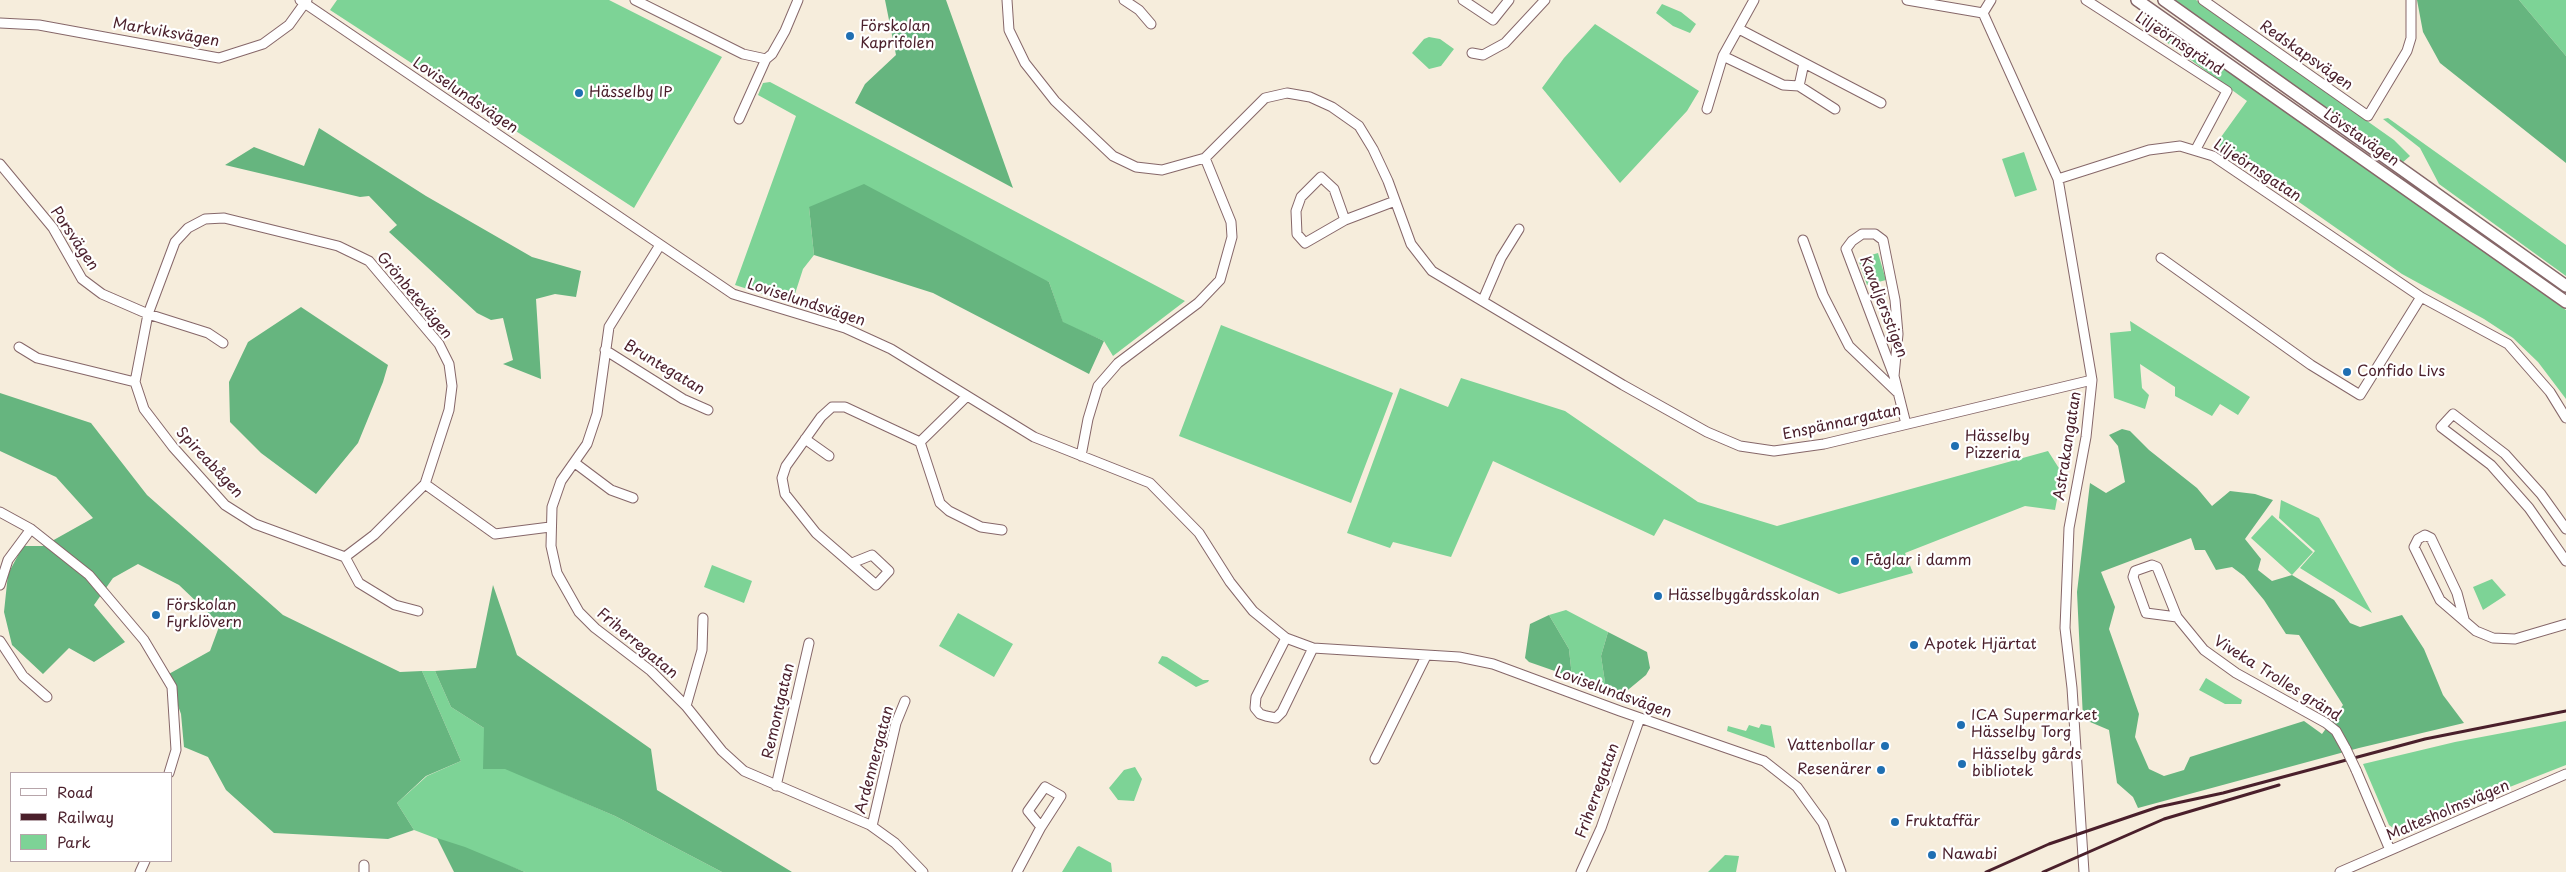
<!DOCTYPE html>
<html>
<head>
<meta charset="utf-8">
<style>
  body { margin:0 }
  #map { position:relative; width:2566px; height:872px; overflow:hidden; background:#f6eddc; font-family:"Playpen Sans",sans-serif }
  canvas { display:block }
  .legend { position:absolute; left:10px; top:772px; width:162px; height:90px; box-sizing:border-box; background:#fff; border:1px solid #b7a5aa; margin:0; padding:6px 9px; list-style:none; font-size:15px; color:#4a1f2b }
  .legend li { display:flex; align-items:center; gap:10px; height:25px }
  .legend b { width:25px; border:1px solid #b7a5aa }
</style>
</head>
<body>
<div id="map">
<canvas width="2566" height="872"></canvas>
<ul class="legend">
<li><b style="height:6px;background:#fff"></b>Road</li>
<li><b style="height:6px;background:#4a1f2b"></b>Railway</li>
<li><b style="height:14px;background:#7dd396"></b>Park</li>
</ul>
</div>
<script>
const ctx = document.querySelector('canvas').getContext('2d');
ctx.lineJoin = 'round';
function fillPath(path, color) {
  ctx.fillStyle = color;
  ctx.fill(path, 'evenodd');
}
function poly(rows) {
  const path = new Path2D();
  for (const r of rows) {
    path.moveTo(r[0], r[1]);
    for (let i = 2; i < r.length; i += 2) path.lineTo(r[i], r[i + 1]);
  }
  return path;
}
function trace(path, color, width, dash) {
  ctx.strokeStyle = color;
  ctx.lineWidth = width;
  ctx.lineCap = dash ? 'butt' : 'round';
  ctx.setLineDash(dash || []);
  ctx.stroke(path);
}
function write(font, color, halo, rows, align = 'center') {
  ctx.font = font + ' "Playpen Sans",sans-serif';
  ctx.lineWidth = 4.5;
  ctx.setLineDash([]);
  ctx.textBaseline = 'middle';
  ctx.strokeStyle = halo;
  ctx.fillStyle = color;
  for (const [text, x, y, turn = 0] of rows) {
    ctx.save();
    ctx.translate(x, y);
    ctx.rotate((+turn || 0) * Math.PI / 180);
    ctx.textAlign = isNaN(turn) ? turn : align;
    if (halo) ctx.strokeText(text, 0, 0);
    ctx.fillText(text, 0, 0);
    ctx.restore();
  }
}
fillPath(poly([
  [337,0,609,0,722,57,634,208,330,10],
  [2175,0,2196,0,2394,140,2410,156,2402,163],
  [2519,0,2566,0,2566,56],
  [1662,4,1681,12,1696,24,1690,33,1673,26,1656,13],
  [2151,23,2169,29,2566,310,2566,399,2538,362,2513,338,2484,319,2402,274,2216,144,2247,101,2147,28],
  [1595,24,1699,91,1687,111,1620,183,1542,88,1564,58],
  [1429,37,1440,39,1454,49,1441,66,1429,69,1412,53,1424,39],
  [770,82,1185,301,1113,356,1104,341,1063,323,1049,282,809,207,814,255,803,269,792,303,735,285,796,116,758,95,763,83],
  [2388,118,2566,245,2566,276,2439,184,2420,148,2383,119],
  [2024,152,2037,190,2015,197,2002,159],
  [1878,253,1886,280,1867,285,1858,259],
  [2130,321,2250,397,2238,415,2220,404,2212,416,2175,396,2175,387,2140,364,2142,388,2149,395,2145,409,2114,398,2110,333,2131,331],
  [1221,325,1393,393,1351,503,1179,436],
  [1461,378,1565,411,1698,502,1777,526,2048,451,2062,473,2055,510,2025,506,1905,553,1913,573,1839,594,1664,519,1654,536,1493,461,1451,557,1393,542,1390,548,1347,533,1400,388,1448,407],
  [2281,500,2319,518,2372,613,2300,568,2315,551,2279,518],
  [2272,515,2313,552,2292,575,2251,538],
  [712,565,752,581,744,603,704,587],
  [2492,579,2506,595,2483,610,2473,587],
  [1566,610,1608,632,1601,656,1606,689,1572,677,1569,649,1549,615],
  [958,613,1013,644,994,677,939,646],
  [1162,656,1167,657,1203,680,1209,680,1208,682,1196,687,1158,663],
  [422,671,435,671,451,707,484,728,484,769,505,768,615,816,722,872,525,872,414,830,397,803,427,776,461,761],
  [2206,678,2242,700,2241,704,2225,704,2199,690],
  [2566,721,2566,765,2397,831,2389,825,2363,764,2455,742],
  [1761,724,1771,726,1775,748,1727,731,1728,726,1746,731,1749,725,1759,728],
  [1135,767,1142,779,1134,801,1118,800,1109,788,1124,770],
  [1079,846,1111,863,1112,872,1062,872,1077,847],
  [1725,855,1739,856,1736,872,1708,872]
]), '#7dd396');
fillPath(poly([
  [885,0,946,0,1013,188,855,103,865,84,896,55],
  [2417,0,2519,0,2566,56,2566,163,2440,63,2423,32],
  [319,128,426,196,532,257,581,271,576,297,555,294,536,299,541,379,503,364,513,360,503,318,491,320,477,313,389,232,397,225,369,196,360,197,225,165,254,147,304,166],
  [864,184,1049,282,1063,322,1104,341,1089,374,933,293,814,255,809,207],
  [301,307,388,365,383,382,358,443,316,494,261,453,230,422,229,382,248,342],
  [0,393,91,423,147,495,283,615,400,672,422,671,461,761,426,776,397,803,414,830,388,839,274,833,226,790,208,757,184,747,181,714,167,675,210,651,220,624,179,585,138,564,113,578,94,605,125,642,94,662,69,648,43,674,12,645,4,612,8,574,23,546,43,546,93,518,56,477,0,451],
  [2122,429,2130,431,2149,450,2197,488,2212,506,2230,491,2255,494,2273,500,2245,539,2261,559,2258,570,2272,581,2292,575,2334,600,2350,623,2360,627,2402,615,2424,649,2443,695,2464,723,2359,748,2138,808,2133,797,2117,783,2109,730,2083,719,2077,592,2090,483,2106,493,2125,482,2118,446,2109,435],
  [2191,538,2195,550,2205,550,2216,570,2232,567,2244,576,2264,600,2286,634,2299,635,2343,705,2322,734,2304,721,2190,757,2184,770,2164,776,2149,769,2135,737,2139,714,2109,629,2115,607,2101,572],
  [493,585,517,655,651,749,657,790,792,872,722,872,615,816,505,769,483,769,484,728,451,707,435,671,476,668],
  [1549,615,1569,649,1572,677,1529,662,1525,658,1530,624],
  [1608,632,1647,652,1650,668,1646,675,1623,694,1606,689,1601,656],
  [437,838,465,847,525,872,454,872]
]), '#66b57f');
const minor = poly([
  [300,0,733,294,845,328,891,349,1034,437,1150,483,1199,533,1230,582,1253,611,1286,638,1313,648,1459,657,1493,664,1620,711,1764,761,1797,787,1823,823,1841,872],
  [635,0,743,54,766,59],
  [1007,0,1009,30,1025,63,1055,101,1113,156,1136,167,1162,170,1205,158,1265,98,1287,93,1310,97,1332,107,1359,126,1373,149,1388,181,1411,244,1432,271,1623,385,1707,432,1740,446,1774,451,1824,444,2092,380],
  [1124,0,1139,10,1151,24],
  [1463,0,1493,20,1509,0],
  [1907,0,1983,13],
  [2086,0,2227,91,2196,149],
  [2203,0,2368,116,2407,51,2411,38,2411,0],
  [1983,13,2058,179,2092,380,2086,437,2069,528,2065,628,2072,688,2084,872],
  [1983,13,1991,0],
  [0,23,39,25,219,58,263,44,289,25,307,0],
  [1739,29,1881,103],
  [1472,53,1483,55,1505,43,1545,0],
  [1723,56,1783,85,1799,86,1835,109],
  [1799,86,1804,63],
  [1707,109,1723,56,1754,0],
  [739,119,766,59,772,54,785,31,798,0],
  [0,164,53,228,82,279,102,294,148,314,208,333,223,343],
  [2058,179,2149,150,2180,146,2213,156,2421,297,2508,344,2550,392,2566,418],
  [224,218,338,246,369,261,439,344,449,364,452,386,449,410,425,484,374,535,345,557,255,524,225,505,173,447,144,409,135,382,148,314,175,242,188,228,205,219,224,218],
  [1345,220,1305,243,1297,234,1296,211,1301,197,1321,177,1334,189,1345,220,1395,201],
  [1803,240,1823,295,1849,346,1897,392],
  [660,245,609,327,597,414,587,444,561,481,552,507,551,546,557,573,579,612,595,628,651,671,686,706,722,751,744,771,870,825,895,843,923,872],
  [2161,258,2311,365,2360,395,2421,297],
  [1483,300,1501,258,1519,229],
  [19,347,37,358,135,382],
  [605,350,683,399,708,410],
  [1894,376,1846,249,1852,241,1862,234,1875,234,1883,240,1895,300,1898,334,1894,376,1906,424],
  [805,439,829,456],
  [920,442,940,503,949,511,981,527,1002,530],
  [920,442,966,397],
  [1081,456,1088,419,1098,386,1118,363,1198,303,1220,280,1232,237,1231,222,1205,158],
  [575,463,611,490,633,498],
  [425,484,495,534,550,527],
  [0,512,31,529,89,575,144,640,172,687,176,750,169,773],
  [2566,529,2541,494,2505,454,2453,414,2441,427,2491,465,2529,508,2566,561],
  [345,557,359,583,395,605,418,611],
  [852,563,872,555,889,571,876,585,816,533,785,494,782,478,786,466,821,417,832,407,845,407,920,442],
  [0,585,8,560,31,529],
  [2177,617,2146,613,2133,577,2135,571,2152,565,2157,567,2177,617,2204,650,2236,673,2326,723,2336,731,2346,749],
  [2464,619,2457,593,2431,538,2425,535,2418,539,2414,547,2440,600,2476,631,2493,638,2515,639,2566,624],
  [1286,638,1256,697,1255,708,1260,714,1266,716,1276,718,1282,712,1313,648],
  [0,641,23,676,47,697],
  [686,706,702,650,703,618],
  [1375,759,1426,656],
  [2356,770,2390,850],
  [776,786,809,643],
  [872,826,896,723,905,701],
  [364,865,364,872],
  [140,872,145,861],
  [1017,872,1041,827,1061,796,1045,787,1028,811,1041,827],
  [1581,872,1601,828,1640,718],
  [2340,872,2566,774]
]);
const tertiary = poly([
  [2137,0,2566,302],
  [2164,0,2566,286]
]);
trace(minor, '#866769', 11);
trace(tertiary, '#866769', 14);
trace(minor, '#fff', 9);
trace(tertiary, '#fff', 11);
trace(poly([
  [1986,872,2049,844,2158,807,2223,793,2425,739,2566,711],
  [2043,872,2164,819,2279,785]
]), '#4a1f2b', 3);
const minorBridge = poly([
  [2346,749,2356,770]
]);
trace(minorBridge, '#866769', 11, []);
trace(minorBridge, '#fff', 9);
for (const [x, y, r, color] of [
  [850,36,5,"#1f6fb2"],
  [579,93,5,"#1f6fb2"],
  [2347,372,5,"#1f6fb2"],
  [1955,446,5,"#1f6fb2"],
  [1855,561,5,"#1f6fb2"],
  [1658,596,5,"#1f6fb2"],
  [156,615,5,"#1f6fb2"],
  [1914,645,5,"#1f6fb2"],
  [1961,725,5,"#1f6fb2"],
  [1885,746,5,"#1f6fb2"],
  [1962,764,5,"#1f6fb2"],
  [1881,770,5,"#1f6fb2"],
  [1895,822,5,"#1f6fb2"],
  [1932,855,5,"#1f6fb2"]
]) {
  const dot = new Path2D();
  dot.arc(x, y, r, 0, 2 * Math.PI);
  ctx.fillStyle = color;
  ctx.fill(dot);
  trace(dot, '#fff', 2);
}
write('15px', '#4a1f2b', '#fff', [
  ["Förskolan",860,27],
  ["Kaprifolen",860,44],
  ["Hässelby IP",589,93],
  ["Confido Livs",2357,372],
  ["Hässelby",1965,437],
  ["Pizzeria",1965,454],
  ["Fåglar i damm",1865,561],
  ["Hässelbygårdsskolan",1668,596],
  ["Förskolan",166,606],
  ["Fyrklövern",166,623],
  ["Apotek Hjärtat",1924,645],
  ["ICA Supermarket",1971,716],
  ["Hässelby Torg",1971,733],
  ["Vattenbollar",1875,746,"right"],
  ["Hässelby gårds",1972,755],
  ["bibliotek",1972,772],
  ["Resenärer",1871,770,"right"],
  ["Fruktaffär",1905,822],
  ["Nawabi",1942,855]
], 'left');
write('15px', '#4a1f2b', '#fff', [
  ["Markviksvägen",166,33,10],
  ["Liljeörnsgränd",2179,44,33],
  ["Redskapsvägen",2306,56,35],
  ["Loviselundsvägen",465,96,34],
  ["Lövstavägen",2361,138,35],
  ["Liljeörnsgatan",2257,171,33],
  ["Porsvägen",74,239,56],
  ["Grönbetevägen",414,296,50],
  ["Loviselundsvägen",806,303,18],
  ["Kavaljersstigen",1883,307,69],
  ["Bruntegatan",664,368,31],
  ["Enspännargatan",1842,423,-12],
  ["Astrakangatan",2068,446,-81],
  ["Spireabågen",209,463,47],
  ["Friherregatan",637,644,40],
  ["Viveka Trolles gränd",2277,679,32],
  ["Loviselundsvägen",1613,693,20],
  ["Remontgatan",779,711,-77],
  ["Ardennergatan",875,760,-75],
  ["Friherregatan",1598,791,-70],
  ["Maltesholmsvägen",2448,811,-23]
]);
</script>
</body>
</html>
